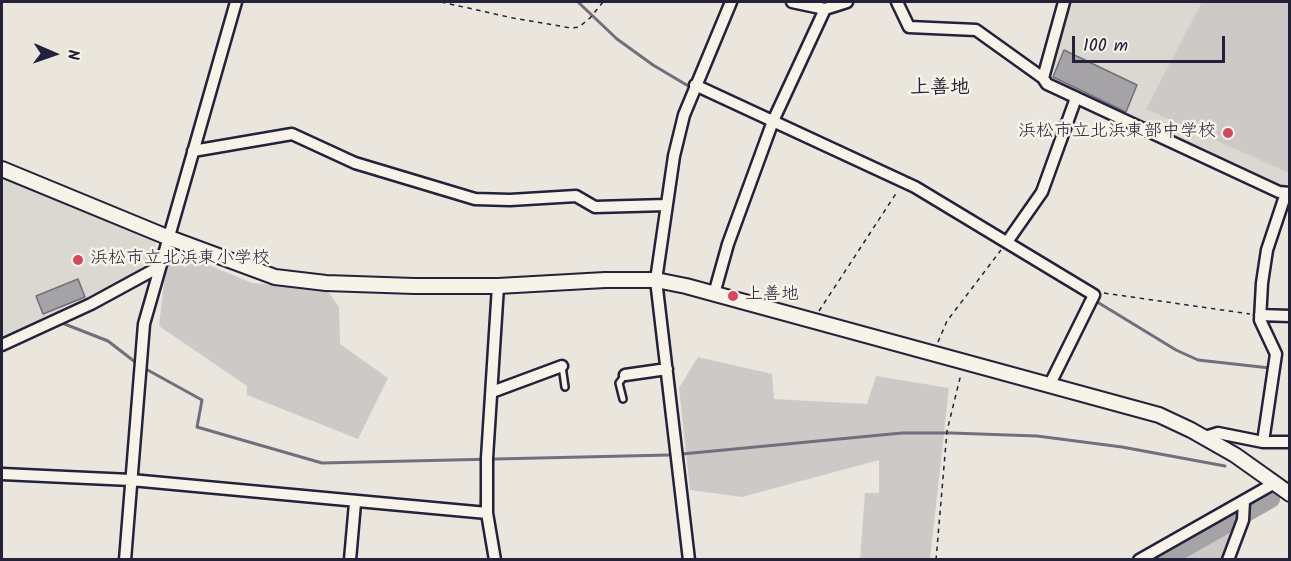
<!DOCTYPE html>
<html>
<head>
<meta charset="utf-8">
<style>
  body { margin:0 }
  #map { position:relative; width:1291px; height:561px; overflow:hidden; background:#eae6de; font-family:Kalam,sans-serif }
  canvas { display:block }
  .frame { position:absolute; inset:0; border:3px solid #22223b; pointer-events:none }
  .north { position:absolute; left:24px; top:24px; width:60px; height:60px; -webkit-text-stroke:4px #f7f3e8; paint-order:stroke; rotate:92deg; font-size:16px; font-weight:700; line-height:24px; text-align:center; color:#22223b }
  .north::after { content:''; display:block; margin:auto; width:21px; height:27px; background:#22223b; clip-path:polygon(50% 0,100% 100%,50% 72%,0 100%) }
  .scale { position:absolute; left:1072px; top:36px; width:153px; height:27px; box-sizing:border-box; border:3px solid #22223b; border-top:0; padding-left:8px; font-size:18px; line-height:21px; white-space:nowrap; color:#22223b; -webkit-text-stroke:4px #f7f3e8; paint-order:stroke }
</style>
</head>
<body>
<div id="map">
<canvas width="1291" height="561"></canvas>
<div class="frame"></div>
<div class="north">N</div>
<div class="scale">100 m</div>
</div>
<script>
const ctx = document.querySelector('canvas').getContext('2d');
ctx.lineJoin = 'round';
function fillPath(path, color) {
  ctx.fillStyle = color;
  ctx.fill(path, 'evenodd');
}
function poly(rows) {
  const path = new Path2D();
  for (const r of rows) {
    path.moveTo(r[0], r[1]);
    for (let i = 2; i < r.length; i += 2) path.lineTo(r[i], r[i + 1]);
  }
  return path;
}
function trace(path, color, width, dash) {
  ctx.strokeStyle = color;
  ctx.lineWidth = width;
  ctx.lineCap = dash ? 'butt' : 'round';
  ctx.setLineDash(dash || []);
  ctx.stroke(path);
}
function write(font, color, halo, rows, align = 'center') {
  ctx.font = font + ' Kalam,"Klee One",sans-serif';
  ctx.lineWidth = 5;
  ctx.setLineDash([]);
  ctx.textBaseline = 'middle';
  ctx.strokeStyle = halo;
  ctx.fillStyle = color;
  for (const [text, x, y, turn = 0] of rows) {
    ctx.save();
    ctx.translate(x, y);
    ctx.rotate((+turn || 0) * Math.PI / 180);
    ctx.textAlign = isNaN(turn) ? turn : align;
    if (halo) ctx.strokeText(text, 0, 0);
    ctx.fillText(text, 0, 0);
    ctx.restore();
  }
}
fillPath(poly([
  [1069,2,1289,2,1289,188,1282,187,1051,80,1049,77],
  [2,177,155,241,157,251,154,268,2,343]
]), '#dbd8d2');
fillPath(poly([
  [1202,2,1289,2,1289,173,1146,109],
  [168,248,252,283,326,289,339,307,340,344,388,378,358,439,247,395,247,386,159,326],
  [698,357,772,374,774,399,867,404,876,376,949,388,930,559,860,559,865,493,879,493,879,460,742,497,690,490,679,388],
  [1243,520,1224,559,1173,559]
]), '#cdc9c6');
const water = poly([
  [1064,50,1137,85,1126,112,1053,77,1064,50],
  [78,279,85,297,43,314,36,296,78,279]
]);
fillPath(water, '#a6a3a6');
trace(water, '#716f7b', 1.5);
trace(poly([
  [578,2,617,39,653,65,690,87],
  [1094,300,1176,350,1198,360,1270,368],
  [58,325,62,323,108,341,139,365],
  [144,368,202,400,197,427,322,463,669,455],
  [682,454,902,433,951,433,1037,436,1122,447,1225,466],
  [481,505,482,478]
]), '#716f7b', 3);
trace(poly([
  [1164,560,1271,499]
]), '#a6a3a6', 18);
const service = poly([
  [562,366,565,387],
  [623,399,619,383,625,375]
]);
const minor = poly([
  [792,2,825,9,847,2],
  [897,2,909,27,976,30,1043,78],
  [1064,2,1043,78,1047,84,1279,192,1290,193],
  [695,85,915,187,1094,295,1049,386],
  [193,151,292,134,355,163,475,199,510,200,576,196,595,207,666,205],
  [1007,242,1042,192,1076,98],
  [714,294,728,244,773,121,825,9],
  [1260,315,1290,316],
  [2,345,91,304,159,267],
  [625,375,667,369],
  [492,392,562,366],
  [1205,437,1218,433,1263,442,1290,442],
  [1263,442,1276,354,1260,320,1262,283,1267,250,1286,193],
  [2,474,131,480,487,513],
  [125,560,144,324,236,2],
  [350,560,355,503],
  [495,560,487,513,487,458,498,286],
  [689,560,656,280,674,156,684,115,731,2],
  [1139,560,1273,484],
  [1228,560,1243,520,1244,501]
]);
const tertiary = poly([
  [2,169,167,237,275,277,326,283,414,286,498,286,605,280,656,280,686,286,1159,415,1191,430,1235,455,1290,494]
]);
trace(service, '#22223b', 10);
trace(minor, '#22223b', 15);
trace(tertiary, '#22223b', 18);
trace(poly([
  [441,2,513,18,571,28,579,27,590,18,603,2],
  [1104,293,1250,314],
  [819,311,897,192],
  [938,342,947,321,1001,250],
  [936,560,947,431,961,374]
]), '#22223b', 1.5, [4.5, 4.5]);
trace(service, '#f7f3e8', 5);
trace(minor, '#f7f3e8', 10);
trace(tertiary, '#f7f3e8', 14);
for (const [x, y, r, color] of [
  [1228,133,6,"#d1495b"],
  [78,260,6,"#d1495b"],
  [733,296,6,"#d1495b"]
]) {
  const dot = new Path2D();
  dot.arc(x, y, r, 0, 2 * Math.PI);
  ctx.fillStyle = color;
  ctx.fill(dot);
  trace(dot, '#f7f3e8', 2);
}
write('18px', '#22223b', '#f7f3e8', [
  ["浜松市立北浜東部中学校",1216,133,"right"],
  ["浜松市立北浜東小学校",90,260],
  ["上善地",745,296]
], 'left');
write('bold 20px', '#22223b', '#f7f3e8', [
  ["上善地",940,90]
]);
</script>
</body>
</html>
